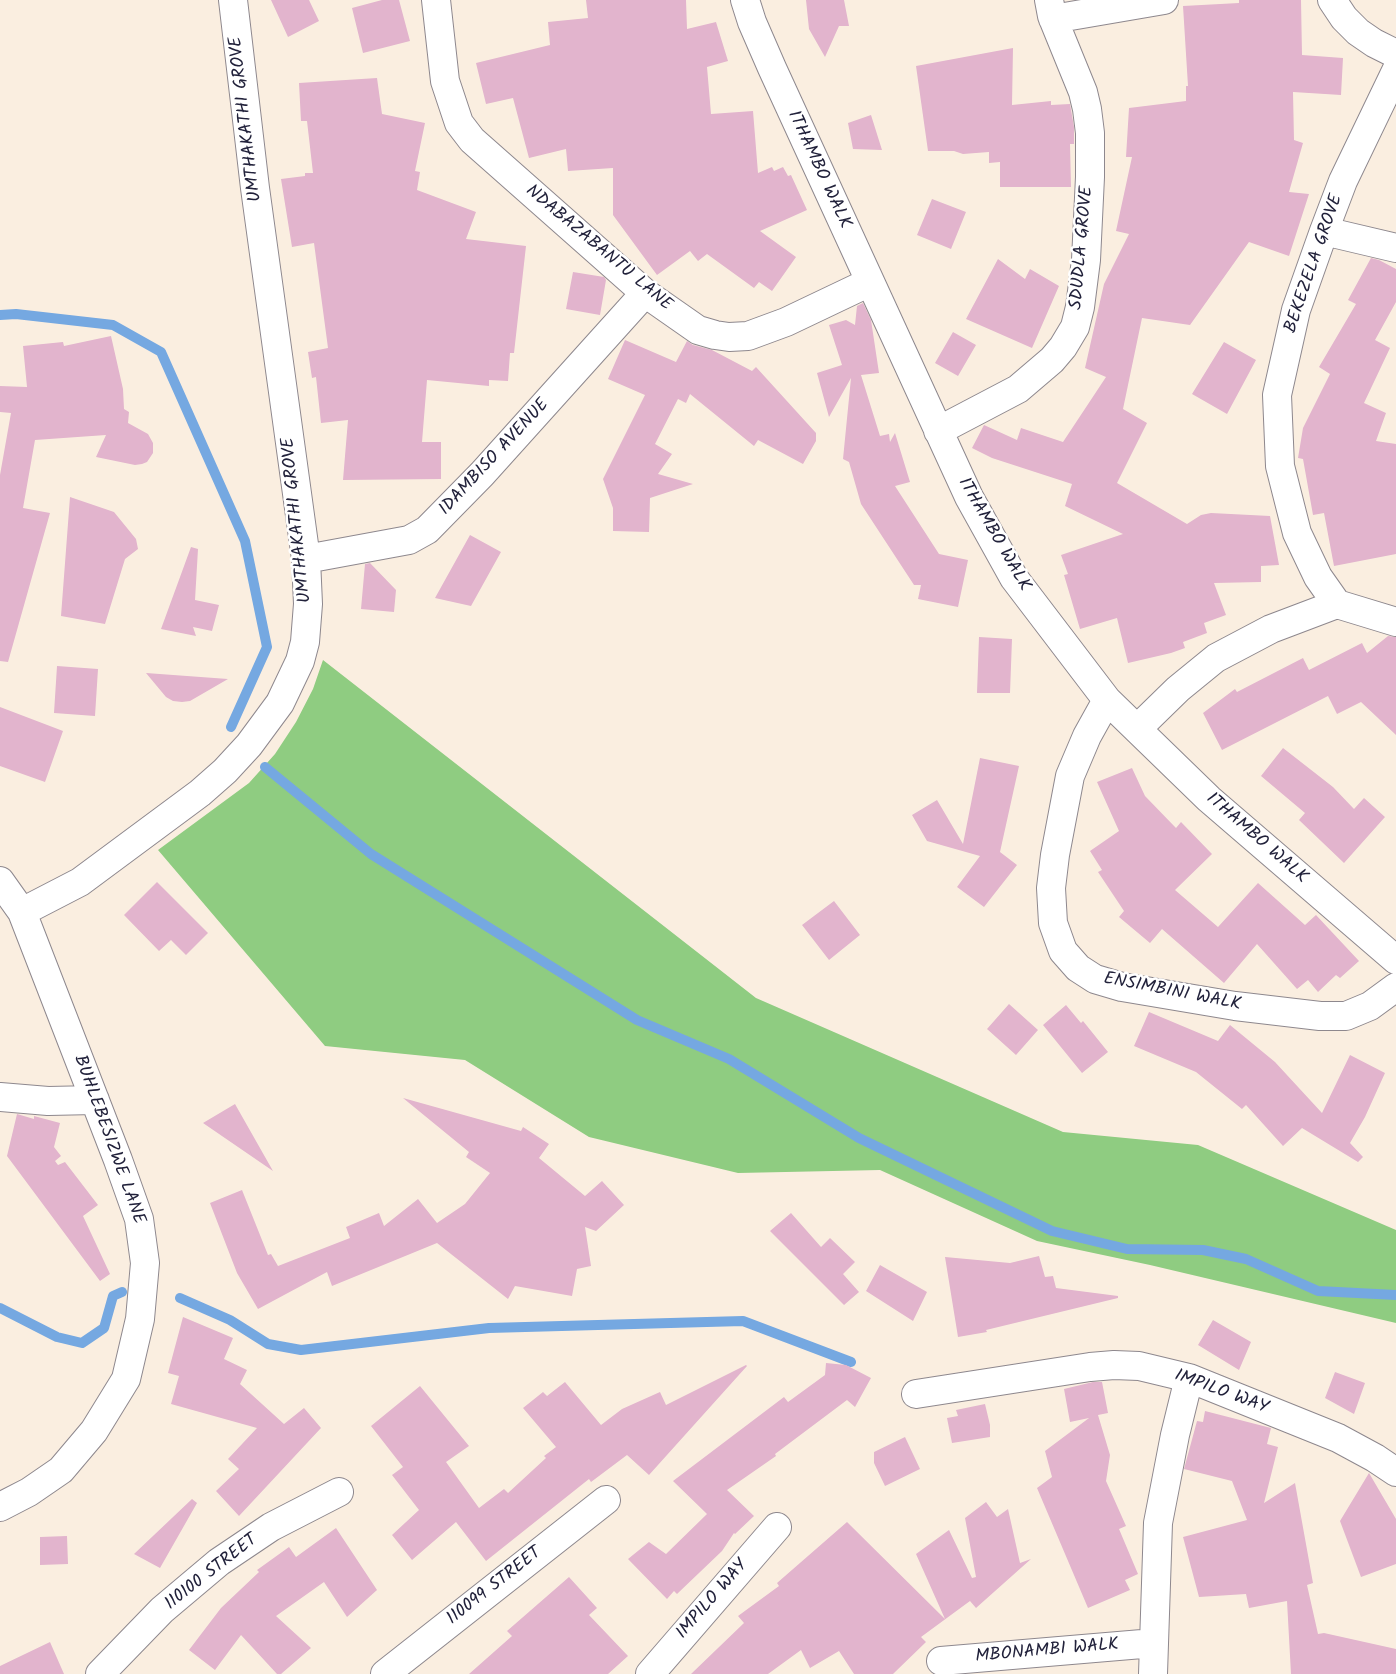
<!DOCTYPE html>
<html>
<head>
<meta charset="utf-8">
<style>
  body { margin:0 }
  canvas { display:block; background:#faeee0 }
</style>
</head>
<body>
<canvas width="1396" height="1674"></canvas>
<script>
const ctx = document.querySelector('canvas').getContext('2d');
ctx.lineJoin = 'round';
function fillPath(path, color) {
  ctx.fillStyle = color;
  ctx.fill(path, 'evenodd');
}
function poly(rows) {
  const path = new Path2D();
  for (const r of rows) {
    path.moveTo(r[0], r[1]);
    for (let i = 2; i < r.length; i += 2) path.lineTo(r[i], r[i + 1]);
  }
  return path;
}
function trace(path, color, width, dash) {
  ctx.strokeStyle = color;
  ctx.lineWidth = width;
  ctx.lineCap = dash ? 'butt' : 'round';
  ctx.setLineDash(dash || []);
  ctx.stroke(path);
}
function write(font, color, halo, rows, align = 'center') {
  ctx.font = font + ' Kalam,sans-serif';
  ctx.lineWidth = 5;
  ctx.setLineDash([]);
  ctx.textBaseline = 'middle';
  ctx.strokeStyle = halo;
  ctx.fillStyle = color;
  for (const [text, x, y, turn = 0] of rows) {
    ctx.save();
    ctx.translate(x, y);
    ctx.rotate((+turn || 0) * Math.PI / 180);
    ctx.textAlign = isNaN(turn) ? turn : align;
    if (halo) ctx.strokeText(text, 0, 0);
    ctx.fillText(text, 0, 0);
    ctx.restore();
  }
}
fillPath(poly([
  [323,660,756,998,1063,1132,1198,1145,1396,1230,1396,1323,1150,1265,1037,1241,880,1170,738,1173,589,1137,465,1060,325,1046,158,850,249,783,275,754,296,722,313,689]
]), '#8fcc81');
trace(poly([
  [0,315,16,314,113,325,161,352,245,541,267,647,231,727],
  [265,767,371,854,637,1020,729,1059,859,1138,1052,1231,1127,1249,1203,1250,1246,1259,1318,1291,1396,1295],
  [180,1298,230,1320,268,1344,301,1350,489,1328,743,1321,851,1362],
  [0,1308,57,1337,82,1343,104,1328,113,1296,122,1292]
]), '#75a8e1', 10);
fillPath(poly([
  [271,0,309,0,319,21,288,37],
  [382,0,399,0,410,41,363,53,352,8],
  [586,0,686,0,687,29,716,22,728,61,707,67,711,114,753,111,758,173,772,167,774,171,783,167,788,176,791,175,807,210,760,231,796,257,772,291,759,282,754,288,707,254,698,261,690,251,657,275,613,215,613,168,568,171,566,149,529,158,513,98,486,104,476,63,550,45,548,22,588,18],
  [806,0,844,0,849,26,839,26,825,57,809,29],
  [1239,0,1301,0,1302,55,1343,58,1341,95,1293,92,1294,140,1303,143,1289,192,1309,194,1289,256,1249,242,1190,325,1142,318,1123,409,1147,423,1117,483,1187,524,1201,515,1211,513,1270,516,1279,565,1261,566,1261,582,1214,583,1226,615,1204,623,1207,633,1183,642,1185,648,1171,653,1128,663,1117,618,1080,629,1064,575,1068,574,1061,555,1123,534,1065,506,1072,484,992,458,972,448,984,425,1017,440,1021,428,1063,442,1106,377,1085,368,1104,284,1129,234,1116,231,1132,157,1126,157,1129,108,1186,101,1186,86,1188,86,1183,6,1239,3],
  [1013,48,1012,105,1051,101,1051,105,1070,104,1074,127,1074,144,1070,144,1071,187,1000,187,1000,162,989,163,989,152,963,154,954,151,928,151,916,66],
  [377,78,382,114,425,123,415,171,420,172,417,190,476,212,466,239,526,246,514,353,510,353,508,381,489,380,489,386,427,380,422,442,441,442,441,479,343,480,348,420,321,423,316,377,312,378,308,352,328,348,314,243,292,247,281,179,305,176,305,173,313,173,307,121,301,121,299,83],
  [871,115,882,150,853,149,848,123],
  [932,199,966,212,951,249,917,235],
  [1371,258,1379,260,1396,269,1396,302,1375,340,1390,348,1364,403,1386,413,1376,441,1396,444,1396,554,1334,566,1324,513,1313,515,1303,459,1298,458,1303,428,1330,374,1319,367,1356,304,1348,300],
  [998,259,1025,279,1030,269,1059,286,1032,348,966,319],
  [573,272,604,277,606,280,600,315,566,309],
  [863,303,871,320,879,373,861,375,880,436,889,434,890,442,895,433,910,482,895,486,939,554,968,560,958,607,918,599,921,585,914,585,861,504,849,462,843,459,851,378,829,417,817,373,842,365,829,325,846,320,855,325,857,306],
  [953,332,976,345,958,376,935,363],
  [111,336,123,389,124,409,129,412,128,423,148,434,153,443,153,453,147,462,142,464,135,465,96,457,106,435,35,440,23,508,50,513,8,662,0,661,0,475,11,413,0,412,0,386,27,387,23,346,63,342,64,346],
  [625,340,676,362,687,341,693,345,712,350,752,371,756,367,816,433,816,441,803,464,758,440,754,446,690,394,686,403,678,399,655,444,672,454,658,474,693,484,650,498,649,532,613,531,613,508,603,479,645,395,608,379],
  [1224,342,1256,360,1227,414,1192,394],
  [70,497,114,512,136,539,138,549,125,559,105,624,61,616],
  [470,535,501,552,471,606,435,598],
  [191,547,198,549,195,600,219,605,212,631,193,627,196,636,161,629],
  [370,563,396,590,394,612,361,609,365,564],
  [1388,636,1396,637,1396,735,1361,702,1337,714,1328,696,1222,750,1203,713,1235,689,1237,692,1303,658,1309,670,1362,643,1367,653],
  [979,637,1012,639,1010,693,977,693],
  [57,666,98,669,95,716,54,713],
  [146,673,228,679,190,701,182,702,173,701,166,697],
  [0,707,63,731,45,782,0,766],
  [1283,748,1333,787,1354,809,1364,798,1385,817,1344,863,1299,820,1305,813,1261,776],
  [980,758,1019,766,1000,852,1017,865,984,907,957,887,980,856,927,841,912,815,937,800,963,844],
  [1132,768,1145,796,1176,828,1181,822,1212,854,1175,890,1218,927,1258,883,1305,925,1316,915,1359,961,1340,978,1336,975,1318,992,1308,980,1297,989,1257,944,1224,983,1162,929,1150,943,1119,917,1124,911,1098,872,1102,870,1090,851,1119,831,1097,782],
  [157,882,208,933,186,955,171,940,159,951,124,915],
  [834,901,860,935,829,960,802,925],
  [1009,1004,1038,1030,1016,1055,987,1029],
  [1066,1005,1081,1023,1083,1021,1108,1052,1082,1073,1043,1025],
  [1149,1012,1218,1041,1230,1025,1275,1062,1322,1113,1350,1055,1385,1073,1365,1117,1350,1143,1363,1157,1358,1162,1302,1128,1283,1146,1246,1105,1242,1109,1196,1072,1134,1046],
  [403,1098,521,1131,523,1127,549,1144,539,1158,585,1196,602,1181,624,1205,596,1231,585,1227,591,1266,577,1269,572,1296,515,1286,508,1299,437,1243,332,1286,327,1272,258,1309,237,1273,210,1203,242,1190,268,1255,271,1254,278,1266,350,1238,346,1227,379,1213,384,1226,418,1199,437,1223,465,1204,490,1173,466,1157,469,1152],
  [235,1104,273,1171,203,1123],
  [17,1114,34,1119,34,1116,60,1123,54,1147,61,1156,55,1161,58,1165,65,1162,98,1205,83,1216,110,1274,100,1281,7,1156],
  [791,1213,821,1247,830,1238,855,1262,843,1274,859,1292,844,1305,770,1231],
  [1039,1256,1045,1277,1053,1276,1056,1288,1118,1296,1118,1298,986,1330,987,1332,958,1337,945,1257,1010,1263],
  [880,1265,927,1292,913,1321,866,1291],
  [183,1317,233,1338,224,1359,247,1370,240,1384,284,1424,304,1408,321,1428,239,1516,216,1491,239,1469,228,1459,257,1428,171,1404,179,1376,168,1373],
  [1213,1320,1251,1342,1239,1370,1198,1345],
  [826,1363,846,1365,871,1378,855,1407,847,1400,775,1454,776,1456,727,1490,754,1516,735,1534,734,1533,722,1551,677,1594,674,1591,667,1599,628,1559,649,1542,666,1554,707,1514,673,1481,784,1397,788,1402,825,1375],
  [746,1365,747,1366,649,1475,627,1455,591,1482,589,1479,486,1561,456,1522,412,1560,392,1535,419,1510,392,1475,403,1467,371,1426,420,1386,469,1446,446,1462,479,1508,504,1489,508,1493,546,1458,544,1456,556,1447,523,1408,543,1392,547,1396,565,1382,601,1425,622,1409,660,1392,666,1405],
  [1335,1372,1365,1383,1354,1414,1325,1398],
  [1093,1382,1102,1382,1108,1413,1098,1415,1110,1455,1106,1481,1126,1526,1119,1529,1138,1574,1125,1580,1130,1590,1088,1608,1037,1488,1052,1477,1045,1451,1089,1418,1070,1422,1064,1389],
  [985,1404,990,1425,990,1437,952,1443,947,1418,958,1416,956,1410],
  [1205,1411,1271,1428,1267,1444,1278,1447,1264,1503,1295,1483,1313,1583,1307,1585,1318,1634,1324,1633,1396,1649,1396,1674,1291,1674,1287,1601,1249,1608,1246,1594,1199,1597,1183,1537,1247,1520,1232,1481,1184,1469,1197,1421,1203,1422],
  [905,1437,920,1469,885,1486,874,1463,874,1452],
  [1369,1473,1396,1519,1396,1564,1361,1577,1340,1521],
  [192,1499,197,1503,160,1568,134,1554],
  [986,1502,997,1517,1008,1509,1020,1563,1031,1559,976,1608,970,1601,921,1637,926,1642,893,1674,854,1674,839,1651,810,1668,801,1650,768,1674,691,1674,744,1623,738,1616,779,1586,777,1583,847,1522,945,1619,916,1554,949,1530,972,1578,976,1577,965,1518],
  [336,1528,377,1590,347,1617,324,1582,276,1616,311,1648,281,1674,277,1674,241,1635,215,1670,189,1650,221,1608,259,1572,257,1570,289,1547,296,1557],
  [67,1536,68,1564,40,1565,40,1537],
  [569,1577,597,1608,589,1615,628,1656,608,1674,469,1674,512,1636,507,1631],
  [50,1642,64,1674,0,1674,0,1666]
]), '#e2b4cd');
const minor = poly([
  [436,0,445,81,459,123,472,140,645,293,698,330,715,335,729,337,748,336,786,322,870,282],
  [745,0,752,22,772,68,969,497,1014,578,1107,700,1209,799,1396,960],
  [1332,0,1344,18,1358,32,1374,43,1396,54],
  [1053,19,1164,0],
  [1324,231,1396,248],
  [938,431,1018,389,1052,360,1063,347,1075,327,1080,307,1086,260,1090,177,1090,133,1087,109,1083,92,1052,16,1049,0],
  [306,559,409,540,427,530,482,474,645,293],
  [1337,604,1318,577,1297,533,1280,466,1277,395,1296,310,1324,231,1343,181,1396,71],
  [1107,700,1087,736,1070,776,1055,855,1051,888,1053,923,1063,951,1078,968,1095,979,1122,987,1235,1006,1320,1016,1346,1016,1370,1006,1396,987],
  [1137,729,1178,689,1216,658,1271,629,1337,604,1396,622],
  [0,881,22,912,118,1160,139,1219,145,1263,140,1319,126,1379,94,1431,61,1470,29,1492,0,1507],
  [22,912,80,882,200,793,225,771,249,745,280,703,300,661,305,642,308,604,306,559,255,188,233,0],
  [0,1097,48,1101,95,1100],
  [916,1394,1090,1367,1114,1365,1139,1366,1189,1378,1338,1438,1375,1458,1396,1472],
  [941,1661,1154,1643],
  [100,1674,162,1610,219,1562,271,1527,339,1492],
  [385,1674,606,1500],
  [650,1674,777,1527],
  [1153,1674,1158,1523,1175,1435,1189,1378]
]);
trace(minor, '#8e888e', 30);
trace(minor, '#fff', 28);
write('18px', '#22223b', '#fff', [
  ["UMTHAKATHI GROVE",247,119,-97],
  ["ITHAMBO WALK",818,170,65],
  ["SDUDLA GROVE",1083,248,-85],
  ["NDABAZABANTU LANE",598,249,40],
  ["BEKEZELA GROVE",1315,264,-71],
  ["IDAMBISO AVENUE",495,458,-47],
  ["UMTHAKATHI GROVE",298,520,-96],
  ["ITHAMBO WALK",993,535,60],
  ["ITHAMBO WALK",1256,839,41],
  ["ENSIMBINI WALK",1172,993,11],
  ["BUHLEBESIZWE LANE",108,1140,70],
  ["IMPILO WAY",1221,1393,20],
  ["110100 STREET",212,1573,-38],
  ["110099 STREET",495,1587,-38],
  ["IMPILO WAY",713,1600,-49],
  ["MBONAMBI WALK",1047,1652,-5]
]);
</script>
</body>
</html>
